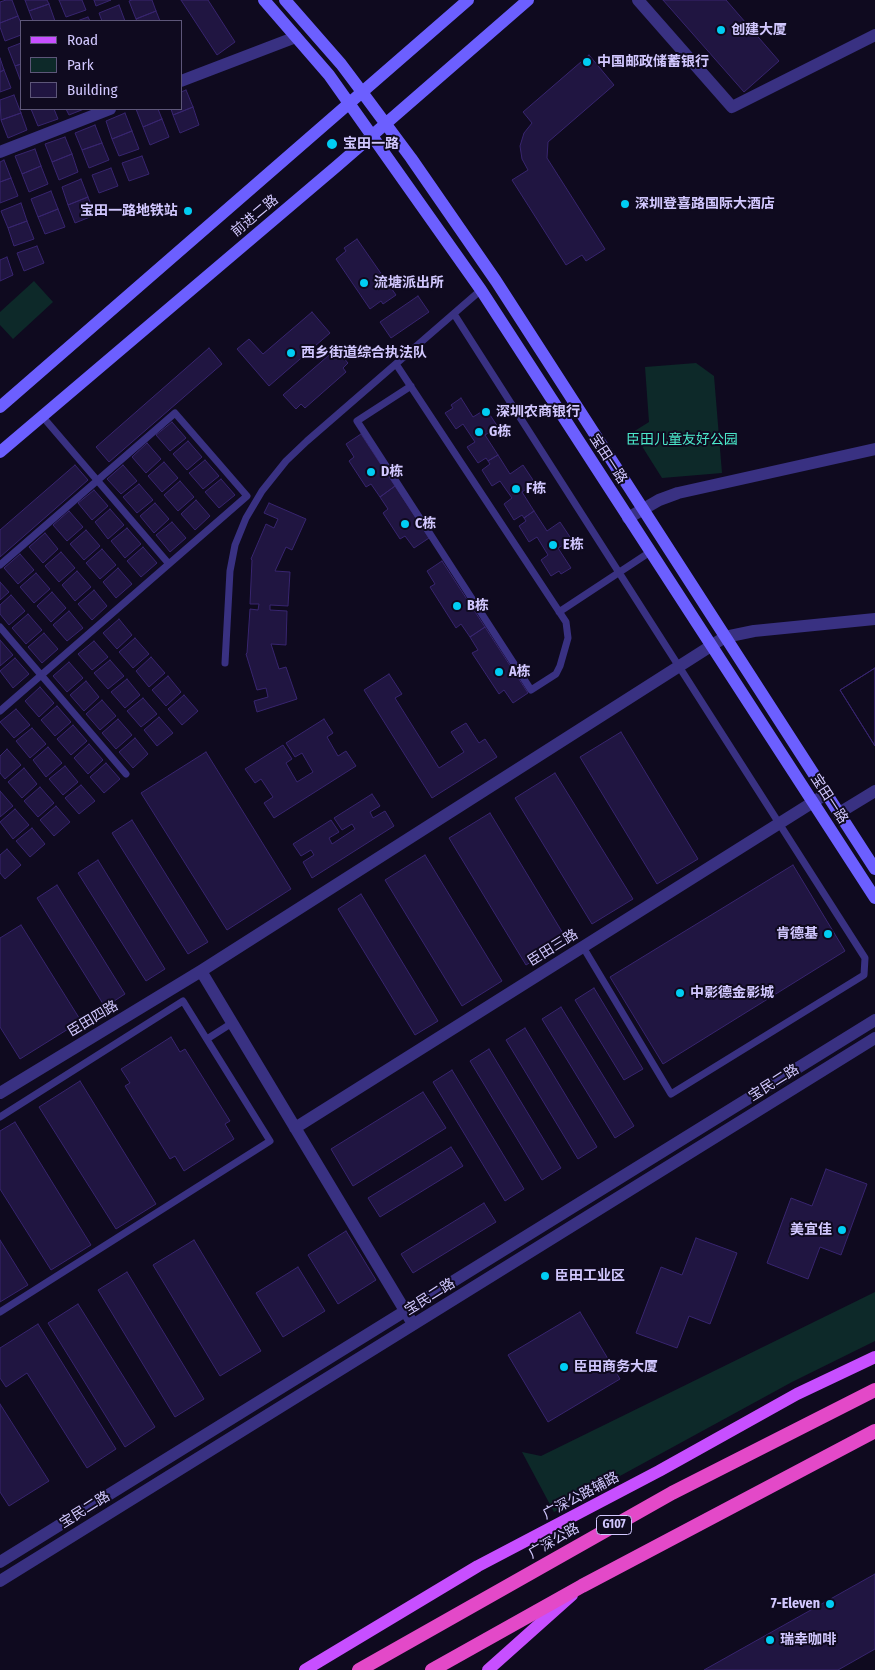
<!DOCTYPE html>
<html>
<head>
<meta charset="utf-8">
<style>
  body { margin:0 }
  #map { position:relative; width:875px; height:1670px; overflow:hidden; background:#0f0a1f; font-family:"Fira Sans Condensed",sans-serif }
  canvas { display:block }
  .legend { position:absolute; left:20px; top:20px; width:162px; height:90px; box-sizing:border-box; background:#0f0a1f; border:1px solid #5d5679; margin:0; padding:6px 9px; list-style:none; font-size:15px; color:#d2c8ff }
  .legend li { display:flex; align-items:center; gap:10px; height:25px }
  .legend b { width:25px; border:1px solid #5d5679 }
</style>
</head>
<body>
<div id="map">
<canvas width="875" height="1670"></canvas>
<ul class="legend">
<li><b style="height:6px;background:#c74fff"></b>Road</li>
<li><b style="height:14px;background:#0d2929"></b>Park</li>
<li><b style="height:14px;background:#201541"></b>Building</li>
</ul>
</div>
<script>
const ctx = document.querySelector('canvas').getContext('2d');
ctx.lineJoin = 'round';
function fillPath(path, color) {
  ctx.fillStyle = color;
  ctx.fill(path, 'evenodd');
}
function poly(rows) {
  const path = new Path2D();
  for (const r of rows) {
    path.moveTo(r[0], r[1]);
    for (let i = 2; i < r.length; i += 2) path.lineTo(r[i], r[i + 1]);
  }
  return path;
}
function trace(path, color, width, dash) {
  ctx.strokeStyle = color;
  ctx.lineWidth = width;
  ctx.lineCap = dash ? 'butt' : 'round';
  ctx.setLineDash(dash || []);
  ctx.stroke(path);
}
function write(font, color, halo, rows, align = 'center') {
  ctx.font = font + ' "Fira Sans Condensed","Noto Sans SC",sans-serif';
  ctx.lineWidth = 4;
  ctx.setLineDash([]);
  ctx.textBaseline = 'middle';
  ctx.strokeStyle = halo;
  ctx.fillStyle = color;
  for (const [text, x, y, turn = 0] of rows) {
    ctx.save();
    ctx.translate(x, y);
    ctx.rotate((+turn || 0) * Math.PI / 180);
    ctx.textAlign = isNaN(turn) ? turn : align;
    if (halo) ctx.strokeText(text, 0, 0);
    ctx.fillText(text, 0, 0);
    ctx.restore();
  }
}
fillPath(poly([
  [34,281,53,302,13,339,0,325,0,312],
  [696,363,714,376,722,473,662,478,633,432,649,422,645,367],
  [875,1292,875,1341,792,1382,554,1512,522,1452,541,1456]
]), '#0d2929');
const building = poly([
  [6,0,12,0,18,16,0,23,0,2,6,0],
  [25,0,47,0,49,4,29,11,25,0],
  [59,0,82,0,86,10,66,17,59,0],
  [94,0,111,0,96,6,94,0],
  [132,0,152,0,156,11,136,19,129,1,132,0],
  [181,0,208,0,235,42,217,55,181,0],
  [663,0,726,0,779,61,744,92,663,0],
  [49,4,55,21,33,21,29,11,49,4],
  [119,5,125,21,102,21,99,13,119,5],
  [156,11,160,21,137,21,136,19,156,11],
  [18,16,21,23,21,35,5,41,0,27,0,23,18,16],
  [88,17,90,21,77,21,88,17],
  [21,43,21,64,15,66,8,48,21,43],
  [589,55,614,85,548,142,547,158,605,249,586,261,582,255,566,265,512,180,528,170,522,159,520,146,524,133,532,123,523,112,589,55],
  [0,58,4,70,0,72,0,58],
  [21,64,21,82,15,66,21,64],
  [4,70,11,88,0,92,0,72,4,70],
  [186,90,193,107,173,115,171,109,181,109,181,92,186,90],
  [14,95,21,113,1,120,0,100,14,95],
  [193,107,199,125,180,133,173,115,193,107],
  [31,109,54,109,58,119,38,126,31,109],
  [66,109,84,109,69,115,66,109],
  [136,109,158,109,162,119,143,127,136,109],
  [21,113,27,130,8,138,1,120,21,113],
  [125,113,132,131,112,139,106,121,125,113],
  [162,119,169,137,150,145,143,127,162,119],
  [95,125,102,143,82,150,75,133,95,125],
  [132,131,139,149,119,156,112,139,132,131],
  [65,137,72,154,52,162,45,144,65,137],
  [102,143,109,160,89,168,82,150,102,143],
  [35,149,41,166,22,174,15,156,35,149],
  [72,154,78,172,59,180,52,162,72,154],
  [142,156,149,174,129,181,122,163,142,156],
  [4,160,11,178,0,182,0,162,4,160],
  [41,166,48,184,29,192,22,174,41,166],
  [111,168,118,186,99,193,92,175,111,168],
  [11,178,18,196,0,203,0,182,11,178],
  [81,179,88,197,68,205,62,187,81,179],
  [51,191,58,209,38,217,31,199,51,191],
  [88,197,95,215,75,223,68,205,88,197],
  [21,203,27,221,8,228,1,211,21,203],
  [58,209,65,227,45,234,38,217,58,209],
  [27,221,34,239,14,246,8,228,27,221],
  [357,239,396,295,383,304,381,301,370,309,336,259,346,251,344,248,357,239],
  [37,246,44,263,24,271,17,253,37,246],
  [7,257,13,275,0,281,0,260,7,257],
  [418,296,429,312,391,338,380,322,418,296],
  [312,312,330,333,269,386,237,349,249,339,263,354,312,312],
  [209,348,222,364,109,462,96,447,209,348],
  [336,349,348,363,343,368,346,372,305,408,301,404,296,409,283,395,336,349],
  [461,398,473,417,486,409,498,427,485,435,498,455,488,461,486,458,478,463,467,447,475,442,463,424,456,429,445,413,453,408,451,405,461,398],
  [172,422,186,438,170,451,156,435,172,422],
  [361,434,395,486,380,497,371,484,366,487,349,461,354,457,346,444,361,434],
  [188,441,202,457,187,470,173,454,188,441],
  [147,443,161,459,146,473,132,457,147,443],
  [498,455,510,474,523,465,535,483,522,492,534,511,524,518,522,515,514,520,504,504,512,498,500,481,492,486,482,470,490,464,488,461,498,455],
  [205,460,219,476,203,489,189,473,205,460],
  [164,462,178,478,162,492,148,476,164,462],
  [75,465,88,480,0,557,0,530,75,465],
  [123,465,137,481,121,494,107,479,123,465],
  [221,479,235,495,219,508,205,492,221,479],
  [180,481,194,497,178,511,164,495,180,481],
  [139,484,153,500,137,513,123,497,139,484],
  [395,486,429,538,414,548,405,536,400,539,383,513,388,509,380,497,395,486],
  [94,490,108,506,92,520,78,503,94,490],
  [196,500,210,516,195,530,181,514,196,500],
  [155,503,169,519,154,533,140,516,155,503],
  [269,503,306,519,292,550,286,547,275,571,290,572,288,606,270,605,270,610,287,611,286,645,271,644,279,669,286,667,297,699,257,712,254,701,268,697,266,688,257,690,246,654,247,653,250,609,258,610,259,604,250,604,252,560,251,559,266,524,274,528,278,519,264,513,269,503],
  [110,509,124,525,108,539,95,522,110,509],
  [69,511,83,527,67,541,53,525,69,511],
  [534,511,547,531,560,522,572,540,558,548,571,568,561,574,559,571,551,576,541,560,548,555,537,537,529,542,519,526,526,521,524,518,534,511],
  [172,522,186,538,170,552,156,535,172,522],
  [127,528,141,544,125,558,111,541,127,528],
  [86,530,100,546,84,560,70,544,86,530],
  [45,533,58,549,43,563,29,547,45,533],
  [143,547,157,563,141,577,127,561,143,547],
  [102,549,116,565,100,579,86,563,102,549],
  [61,552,75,568,59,582,45,566,61,552],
  [20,554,34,570,18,584,4,568,20,554],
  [442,561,485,627,470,637,461,624,456,628,430,587,435,584,427,571,442,561],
  [118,568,132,584,116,598,103,582,118,568],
  [77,571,91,587,75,601,62,585,77,571],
  [36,573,50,589,34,603,20,587,36,573],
  [0,582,9,592,0,600,0,582],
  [94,590,107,606,92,620,78,604,94,590],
  [52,592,66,608,51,622,37,606,52,592],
  [11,595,25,611,9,625,0,614,0,605,11,595],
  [69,611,83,628,67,641,53,625,69,611],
  [28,614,42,630,26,644,12,628,28,614],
  [119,619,132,635,117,649,103,633,119,619],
  [485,627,528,693,513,703,504,690,499,694,472,653,478,650,470,637,485,627],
  [44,633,58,649,42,663,28,647,44,633],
  [135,638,149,654,133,668,119,652,135,638],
  [0,640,13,655,0,666,0,640],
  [94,641,108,657,92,670,78,654,94,641],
  [151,657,165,673,149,687,136,671,151,657],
  [15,658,29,674,13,688,0,671,15,658],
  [110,660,124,676,108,689,94,673,110,660],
  [69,662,83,678,67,692,53,676,69,662],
  [875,668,875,746,840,690,875,668],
  [875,668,875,746,840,690,875,668],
  [389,674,402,694,395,698,439,768,464,752,451,732,466,723,479,743,485,739,497,757,432,798,364,690,389,674],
  [168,676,181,692,166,706,152,690,168,676],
  [127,679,140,695,125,708,111,692,127,679],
  [86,681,99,697,84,711,70,695,86,681],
  [40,687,54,703,39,717,25,701,40,687],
  [184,695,198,711,182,725,168,709,184,695],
  [143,698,157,714,141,727,127,711,143,698],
  [102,700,116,716,100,730,86,714,102,700],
  [57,706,71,722,55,736,41,720,57,706],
  [16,709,30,725,14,738,0,722,16,709],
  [159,717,173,733,157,746,144,730,159,717],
  [118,719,132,735,116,749,102,733,118,719],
  [324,719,333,733,327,737,338,756,346,751,356,766,274,818,264,803,273,797,261,779,255,783,245,769,283,745,292,759,286,763,297,782,313,772,302,753,295,757,286,743,324,719],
  [73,725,87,741,71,755,57,739,73,725],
  [32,728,46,744,30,758,16,741,32,728],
  [621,732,698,859,657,884,580,757,621,732],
  [135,738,148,754,133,768,119,752,135,738],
  [89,744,103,760,88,774,74,758,89,744],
  [48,747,62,763,46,777,33,760,48,747],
  [7,749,21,765,5,779,0,773,0,756,7,749],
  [206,752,291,889,227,930,141,793,206,752],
  [106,763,120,779,104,793,90,777,106,763],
  [65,766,78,782,63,795,49,779,65,766],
  [24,768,37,784,22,798,8,782,24,768],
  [555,773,633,899,592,924,515,798,555,773],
  [81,785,95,801,79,814,65,798,81,785],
  [40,787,54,803,38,817,24,801,40,787],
  [0,791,13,806,0,817,0,791],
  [372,794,380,806,370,812,373,818,385,811,394,826,312,878,303,862,314,855,311,850,301,856,293,844,331,820,339,832,329,838,332,844,355,829,352,824,342,830,334,818,372,794],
  [56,806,70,822,54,836,40,820,56,806],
  [15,809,29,825,13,839,0,822,15,809],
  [490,813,567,940,526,965,449,838,490,813],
  [132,820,208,942,188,954,112,833,132,820],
  [32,828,45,844,30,857,16,841,32,828],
  [7,849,21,865,5,879,0,873,0,855,7,849],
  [425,855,502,981,462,1006,385,880,425,855],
  [98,860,165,969,146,981,78,873,98,860],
  [793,865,845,951,663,1064,610,977,793,865],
  [57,885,125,994,105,1007,37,898,57,885],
  [361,894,438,1021,415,1035,338,909,361,894],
  [21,925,81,1021,20,1059,0,1027,0,938,21,925],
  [594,988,643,1069,624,1080,575,1000,594,988],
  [561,1007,634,1126,615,1138,542,1019,561,1007],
  [525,1028,597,1147,578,1159,506,1040,525,1028],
  [171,1037,180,1052,185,1049,230,1121,225,1124,234,1139,184,1171,175,1156,170,1159,125,1086,130,1083,121,1069,171,1037],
  [489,1049,561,1168,542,1180,470,1061,489,1049],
  [452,1070,524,1189,505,1201,433,1082,452,1070],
  [80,1081,156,1204,116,1229,39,1107,80,1081],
  [423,1092,446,1128,353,1186,331,1149,423,1092],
  [15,1122,91,1245,51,1270,0,1189,0,1131,15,1122],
  [451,1147,463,1166,380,1217,368,1198,451,1147],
  [826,1169,867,1184,841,1255,820,1247,808,1279,767,1263,791,1198,812,1206,826,1169],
  [484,1203,496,1222,413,1273,401,1254,484,1203],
  [346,1231,376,1280,338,1304,308,1255,346,1231],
  [696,1238,737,1253,710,1324,689,1316,677,1348,636,1333,661,1267,682,1275,696,1238],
  [0,1240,28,1285,0,1302,0,1240],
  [194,1240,261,1351,220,1376,153,1265,194,1240],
  [298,1267,325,1311,283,1337,256,1293,298,1267],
  [127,1272,204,1399,175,1417,98,1290,127,1272],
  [78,1304,155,1427,125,1447,48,1323,78,1304],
  [580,1312,620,1379,548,1422,508,1355,580,1312],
  [38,1324,116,1449,87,1468,27,1373,6,1387,0,1378,0,1348,38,1324],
  [0,1404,49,1481,9,1506,0,1492,0,1404],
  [875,1574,875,1649,838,1670,704,1670,875,1574]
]);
fillPath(building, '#201541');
trace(building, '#38256f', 1);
trace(poly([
  [454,314,865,958,864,975,671,1094,583,947],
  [396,364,566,622,568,638,560,666,556,674,531,690,357,421,411,386],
  [42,416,169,564],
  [0,565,175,413,247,496,0,711],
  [559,612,650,552],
  [0,627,126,774],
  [225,663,230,571,235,545,246,518,262,491,286,461,307,441,481,290],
  [207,1039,232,1023],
  [0,1117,183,1001,270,1141,0,1312]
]), '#393182', 7);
trace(poly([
  [638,0,732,107,875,35],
  [181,81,296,37],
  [0,152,110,109],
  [628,518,659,500,678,493,875,449],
  [839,813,875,791],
  [201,971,413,1324],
  [0,1093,201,971,725,637,754,631,875,619],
  [295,1128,826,794]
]), '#393182', 12);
trace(poly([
  [0,1562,875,1020],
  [0,1581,875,1038]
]), '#393182', 12);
trace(poly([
  [264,0,329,75,481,290,875,898],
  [285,0,341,64,362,92,411,158,496,281,875,869],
  [0,407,468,0],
  [0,452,337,166,528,0]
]), '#6c5fff', 12);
trace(poly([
  [305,1670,478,1566,659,1471,797,1394,875,1357],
  [488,1670,572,1595]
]), '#c74fff', 12);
trace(poly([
  [359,1670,672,1493,875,1390],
  [432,1670,582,1586,875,1431]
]), '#e349c8', 14);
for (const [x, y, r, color] of [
  [721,30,5,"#00cdf3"],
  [587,62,5,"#00cdf3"],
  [332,144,6,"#00cdf3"],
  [625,204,5,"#00cdf3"],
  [188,211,5,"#00cdf3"],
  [364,283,5,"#00cdf3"],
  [291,353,5,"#00cdf3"],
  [486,412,5,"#00cdf3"],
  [479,432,5,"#00cdf3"],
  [371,472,5,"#00cdf3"],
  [516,489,5,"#00cdf3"],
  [405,524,5,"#00cdf3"],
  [553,545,5,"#00cdf3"],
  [457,606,5,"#00cdf3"],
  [499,672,5,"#00cdf3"],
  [828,934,5,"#00cdf3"],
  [680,993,5,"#00cdf3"],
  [842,1230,5,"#00cdf3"],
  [545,1276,5,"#00cdf3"],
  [564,1367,5,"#00cdf3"],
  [830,1604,5,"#00cdf3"],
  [770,1640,5,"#00cdf3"]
]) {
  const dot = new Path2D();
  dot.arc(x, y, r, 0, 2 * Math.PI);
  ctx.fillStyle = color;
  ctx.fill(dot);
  trace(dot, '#0f0a1f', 2);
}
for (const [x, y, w] of [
  [614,1525,35]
]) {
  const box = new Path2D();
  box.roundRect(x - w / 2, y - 9.5, w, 19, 4);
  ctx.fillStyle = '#0f0a1f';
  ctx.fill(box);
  trace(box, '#d2c8ff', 1);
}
write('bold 12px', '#d2c8ff', null, [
  ["G107",614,1525]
]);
write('bold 14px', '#d2c8ff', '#0f0a1f', [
  ["创建大厦",731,30],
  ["中国邮政储蓄银行",597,62],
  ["宝田一路",343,144],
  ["深圳登喜路国际大酒店",635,204],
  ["宝田一路地铁站",178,211,"right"],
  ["流塘派出所",374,283],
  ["西乡街道综合执法队",301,353],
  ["深圳农商银行",496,412],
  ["G栋",489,432],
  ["D栋",381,472],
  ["F栋",526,489],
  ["C栋",415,524],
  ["E栋",563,545],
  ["B栋",467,606],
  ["A栋",509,672],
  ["肯德基",818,934,"right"],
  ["中影德金影城",690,993],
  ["美宜佳",832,1230,"right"],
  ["臣田工业区",555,1276],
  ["臣田商务大厦",574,1367],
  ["7-Eleven",820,1604,"right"],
  ["瑞幸咖啡",780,1640]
], 'left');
write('14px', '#d2c8ff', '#0f0a1f', [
  ["前进二路",255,216,-40],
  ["宝田一路",608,459,57],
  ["宝田一路",829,799,57],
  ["臣田三路",553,948,-32],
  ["臣田四路",93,1019,-31],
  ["宝民二路",774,1083,-32],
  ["宝民二路",430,1297,-32],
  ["广深公路辅路",581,1496,-28],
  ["宝民二路",85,1510,-32],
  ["广深公路",554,1541,-30]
]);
write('14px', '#4be8ca', '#0f0a1f', [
  ["臣田儿童友好公园",682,440]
]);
</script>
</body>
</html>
